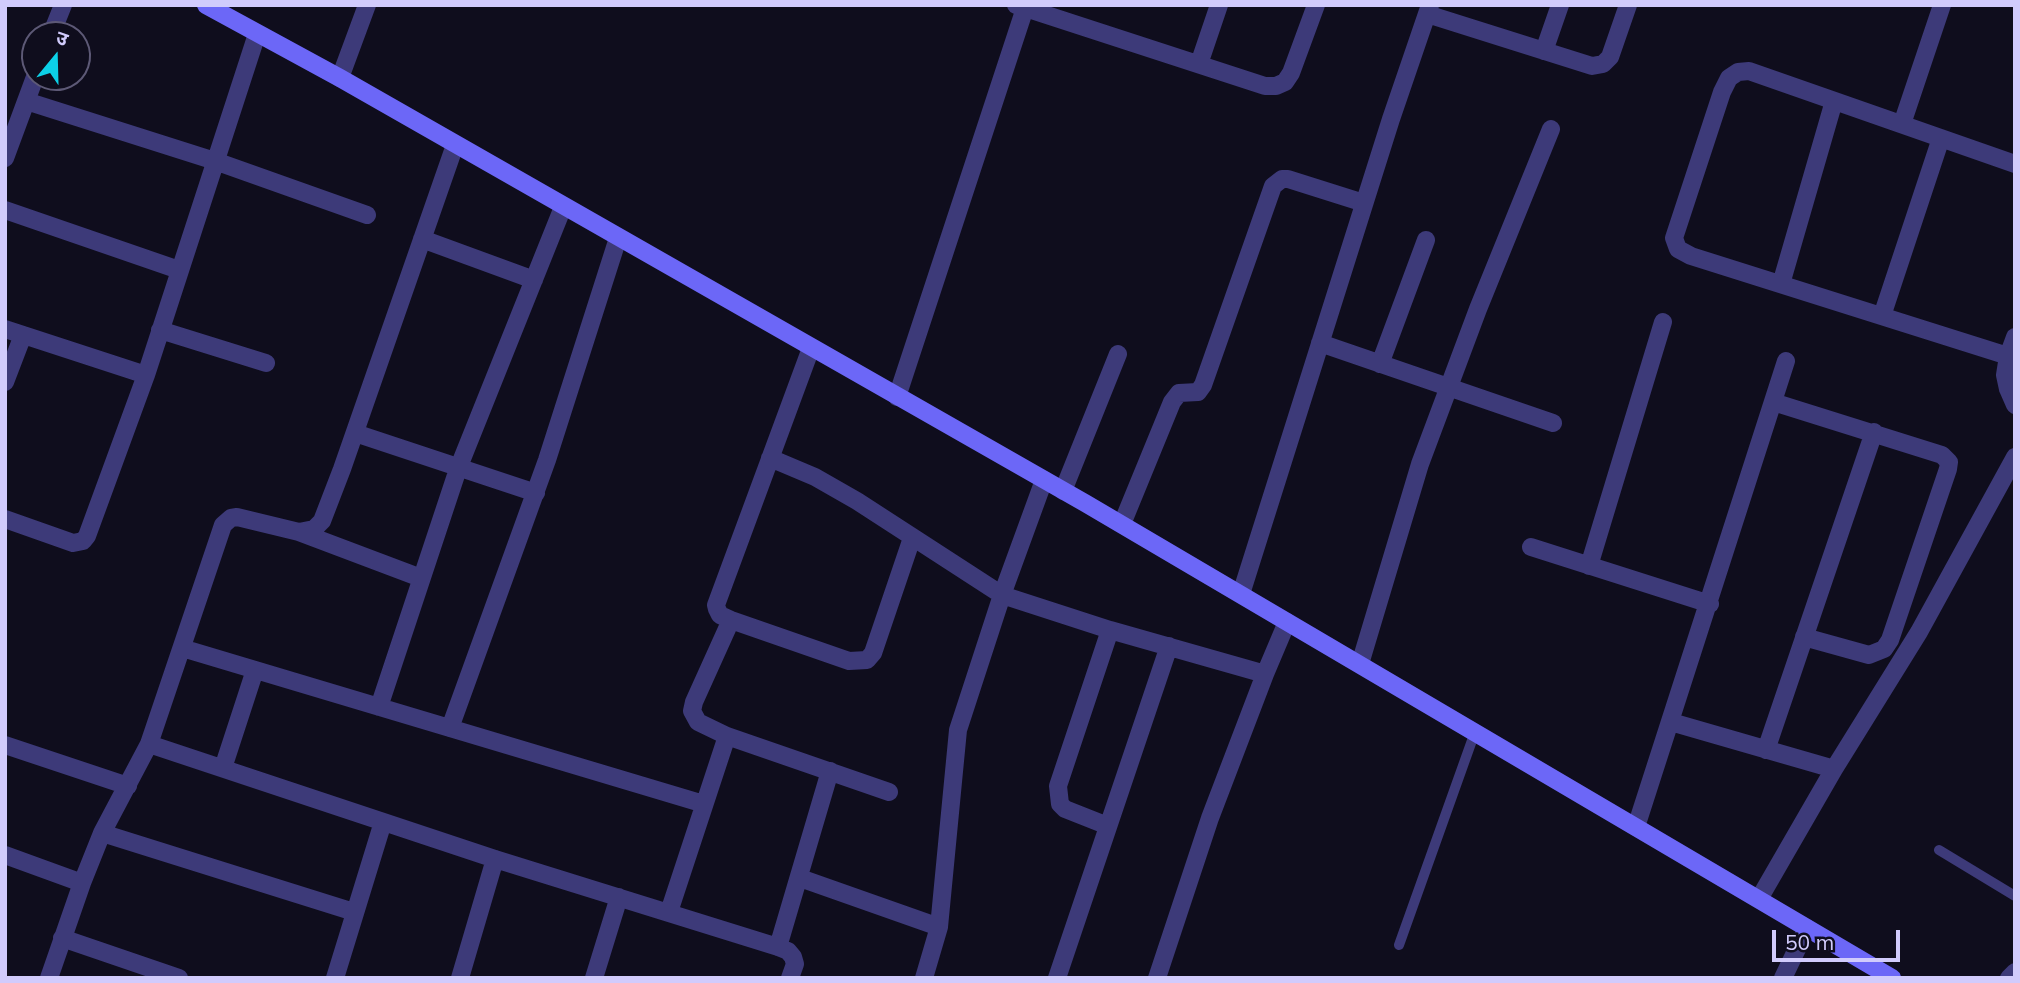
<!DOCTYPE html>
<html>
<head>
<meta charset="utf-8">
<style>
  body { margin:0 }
  #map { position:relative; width:2020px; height:983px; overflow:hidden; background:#0f0d1d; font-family:Mulish,"Noto Sans Devanagari",sans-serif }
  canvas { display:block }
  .frame { position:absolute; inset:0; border:7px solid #d1cbfc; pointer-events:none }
  .north { position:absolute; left:21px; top:21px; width:70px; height:70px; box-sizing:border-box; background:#0f0d1d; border:2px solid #5d5976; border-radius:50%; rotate:19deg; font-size:19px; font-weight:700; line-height:28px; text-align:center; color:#d1cbfc }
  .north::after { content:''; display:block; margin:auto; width:24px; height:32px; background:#0cd0e7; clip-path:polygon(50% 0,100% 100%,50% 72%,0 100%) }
  .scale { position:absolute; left:1772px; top:930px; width:128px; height:32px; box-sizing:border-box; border:4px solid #d1cbfc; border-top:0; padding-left:9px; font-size:21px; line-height:24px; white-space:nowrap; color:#d1cbfc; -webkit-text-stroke:5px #0f0d1d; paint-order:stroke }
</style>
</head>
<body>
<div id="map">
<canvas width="2020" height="983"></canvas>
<div class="frame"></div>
<div class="north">उ</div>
<div class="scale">50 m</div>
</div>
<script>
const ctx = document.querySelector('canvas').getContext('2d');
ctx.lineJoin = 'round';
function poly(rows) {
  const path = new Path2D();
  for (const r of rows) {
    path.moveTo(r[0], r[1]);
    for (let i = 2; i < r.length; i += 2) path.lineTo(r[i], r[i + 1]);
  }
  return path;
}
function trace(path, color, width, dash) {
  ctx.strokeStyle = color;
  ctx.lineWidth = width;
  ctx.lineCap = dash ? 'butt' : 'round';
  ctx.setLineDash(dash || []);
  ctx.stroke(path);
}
trace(poly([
  [1939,850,2015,896],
  [1399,945,1475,732]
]), '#3d3a79', 10);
trace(poly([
  [1016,5,1265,86,1276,86,1285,82,1291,73,1316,5],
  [1427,14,1592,66,1603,64,1610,57,1628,5],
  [51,35,63,5],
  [1544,51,1560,5],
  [1199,64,1219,5],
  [340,78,367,5],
  [26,101,215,161,367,215],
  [1902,124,1942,5],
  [5,158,35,77],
  [5,210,179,270],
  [422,239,534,280],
  [1781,284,1834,101],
  [1882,316,1941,138],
  [5,329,146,375],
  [160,330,266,363],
  [2015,337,2008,356,2005,375,2008,389,2015,405],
  [1320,343,1553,423],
  [811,348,716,605,717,609,720,615,731,620,849,661,867,660,873,653,912,538],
  [2008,356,1691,256,1678,249,1674,238,1722,92,1729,78,1738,72,1749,71,2015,164],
  [1380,364,1426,240],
  [5,382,23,335],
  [897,397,1026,5],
  [1773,402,1942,455,1949,462,1948,469,1890,640,1884,649,1869,655,1804,637],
  [355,433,536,493],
  [770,458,815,477,857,501,1002,595,1110,630,1265,674,1287,622],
  [1063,491,1118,354],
  [5,519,73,543,83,541,87,536,146,375,257,34],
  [1122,524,1172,402,1179,393,1198,392,1203,385,1273,186,1282,179,1288,179,1364,203],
  [299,532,421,578],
  [1531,547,1710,604],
  [1589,566,1663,322],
  [1241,594,1391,119,1430,5],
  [731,620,694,702,692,711,698,722,727,736,889,792],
  [182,648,704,804],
  [1360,664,1420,464,1478,309,1551,129],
  [379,707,458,469,563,207],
  [1671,722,1834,769],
  [450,728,547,460,618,238],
  [149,744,495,859,778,947,788,951,793,957,795,964,790,978],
  [5,745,128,786],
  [1766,750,1874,432],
  [223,768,255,670],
  [1108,826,1065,809,1060,804,1058,786,1110,630],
  [1636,827,1786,361],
  [102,833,354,912],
  [5,855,82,883],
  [800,878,939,927],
  [1759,899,1834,769,1919,632,2015,457],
  [669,912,727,736],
  [62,938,179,978],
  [778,947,830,771],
  [49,978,82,883,102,833,149,744,223,525,231,518,237,517,299,532,314,529,322,521,342,469,455,145],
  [335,978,383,822],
  [460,978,495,859],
  [594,978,619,897],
  [924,978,939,927,958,730,1002,595,1044,480],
  [1057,978,1169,646],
  [1157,978,1210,818,1265,674],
  [1783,978,1807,928],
  [2009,978,2015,972]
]), '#3d3a79', 18);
trace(poly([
  [206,5,340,78,1085,503,1892,978]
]), '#6c67f7', 18);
</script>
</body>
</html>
